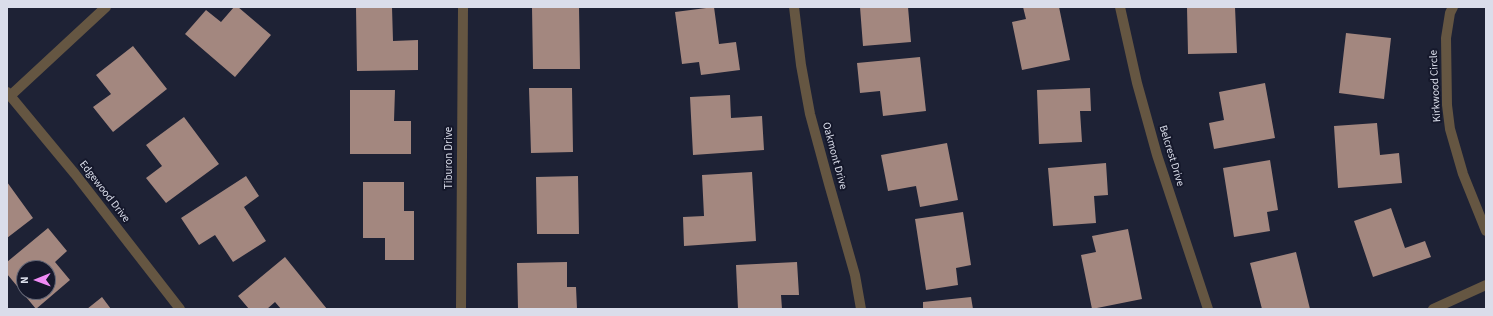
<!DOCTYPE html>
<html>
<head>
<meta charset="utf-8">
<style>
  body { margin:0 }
  #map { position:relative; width:1493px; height:316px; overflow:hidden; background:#1e2235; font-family:"Source Sans 3",sans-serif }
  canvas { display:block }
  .frame { position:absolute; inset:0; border:8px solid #daddea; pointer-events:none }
  .north { position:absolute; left:16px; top:260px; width:40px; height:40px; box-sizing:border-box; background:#15182b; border:1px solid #646777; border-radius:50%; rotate:269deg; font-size:11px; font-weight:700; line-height:16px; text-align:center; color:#daddea }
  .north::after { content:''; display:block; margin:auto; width:14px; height:18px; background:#f08bf6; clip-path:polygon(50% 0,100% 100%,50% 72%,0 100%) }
</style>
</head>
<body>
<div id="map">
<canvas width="1493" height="316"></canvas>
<div class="frame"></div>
<div class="north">N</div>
</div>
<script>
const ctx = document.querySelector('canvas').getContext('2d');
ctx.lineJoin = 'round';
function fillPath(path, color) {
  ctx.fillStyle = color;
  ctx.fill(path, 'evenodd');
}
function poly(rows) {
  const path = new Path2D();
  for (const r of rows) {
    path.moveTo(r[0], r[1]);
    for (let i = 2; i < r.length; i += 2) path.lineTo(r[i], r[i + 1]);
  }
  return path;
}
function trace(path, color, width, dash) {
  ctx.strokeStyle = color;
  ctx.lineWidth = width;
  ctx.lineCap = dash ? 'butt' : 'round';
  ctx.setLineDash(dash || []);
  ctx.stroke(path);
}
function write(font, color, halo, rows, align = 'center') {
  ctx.font = font + ' "Source Sans 3",sans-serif';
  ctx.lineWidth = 4;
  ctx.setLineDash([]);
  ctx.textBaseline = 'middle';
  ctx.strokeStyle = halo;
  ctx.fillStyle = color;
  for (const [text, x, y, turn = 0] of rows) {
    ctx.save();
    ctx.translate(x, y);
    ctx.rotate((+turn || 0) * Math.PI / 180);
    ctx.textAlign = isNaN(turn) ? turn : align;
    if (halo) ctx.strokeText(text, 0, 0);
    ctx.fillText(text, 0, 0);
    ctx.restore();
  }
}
fillPath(poly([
  [234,7,238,7,271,35,235,77,185,34,206,10,221,22],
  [356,7,392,7,393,41,418,40,418,70,357,71],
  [532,7,579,7,580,69,533,69],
  [714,7,719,44,736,42,740,70,701,75,699,62,682,64,675,12],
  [860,7,908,7,911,42,863,46],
  [1023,7,1059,7,1070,60,1022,70,1012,22,1026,19],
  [1187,7,1235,7,1237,53,1188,54],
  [1346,33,1391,38,1384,99,1339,93],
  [133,46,167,89,113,132,93,107,111,94,96,75],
  [920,57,926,111,883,116,880,91,860,93,857,63],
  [1265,83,1275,138,1214,149,1209,123,1224,120,1219,92],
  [529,88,572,88,573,152,531,153],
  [1090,88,1091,111,1080,111,1082,142,1039,144,1037,90],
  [350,90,395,90,394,121,411,121,411,154,350,154],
  [730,95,731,118,762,116,764,150,693,155,690,97],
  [184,117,219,164,166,203,146,178,162,166,146,145],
  [1377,123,1380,155,1399,153,1402,183,1338,188,1334,126],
  [947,143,958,200,920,207,916,186,888,191,881,155],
  [1270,160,1278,210,1267,212,1270,231,1234,237,1223,168],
  [1106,163,1108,195,1094,196,1096,223,1053,226,1048,168],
  [752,172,756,241,684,246,683,217,704,216,702,175],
  [246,176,259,196,244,207,266,241,233,262,215,235,199,245,181,218],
  [578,176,579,234,537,234,536,177],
  [7,182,33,218,7,238],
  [363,182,404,182,404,211,414,211,414,260,385,260,385,238,363,238],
  [1391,208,1405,248,1425,241,1431,257,1373,277,1354,221],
  [963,212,971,265,956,268,958,285,926,290,915,219],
  [48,228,67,251,55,262,70,280,36,309,7,274,7,262],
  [24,268,48,268,48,292,24,292],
  [1128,229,1142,299,1092,309,1081,255,1096,252,1092,236],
  [1296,252,1310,309,1262,309,1250,263],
  [285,257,327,309,281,309,275,302,267,309,249,309,238,296],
  [567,262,567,287,576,287,577,309,518,309,517,263],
  [797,262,799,295,781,295,782,309,738,309,736,265],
  [102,297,111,309,87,309],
  [971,297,973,309,923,309,923,302]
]), '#a3877f');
trace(poly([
  [794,7,801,65,810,114,829,184,855,275,861,309],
  [1120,7,1137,83,1157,155,1208,309],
  [1453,7,1450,13,1446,38,1447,105,1450,129,1463,174,1486,231],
  [7,92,75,174,180,309],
  [10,96,106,7],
  [461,309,463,7],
  [1433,309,1486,285]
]), '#655642', 10);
write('11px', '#daddea', '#15182b', [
  ["Kirkwood Circle",1436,86,-93],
  ["Oakmont Drive",834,156,75],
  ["Belcrest Drive",1171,156,73],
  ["Tiburon Drive",450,158,-90],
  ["Edgewood Drive",104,192,52]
]);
</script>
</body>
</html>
